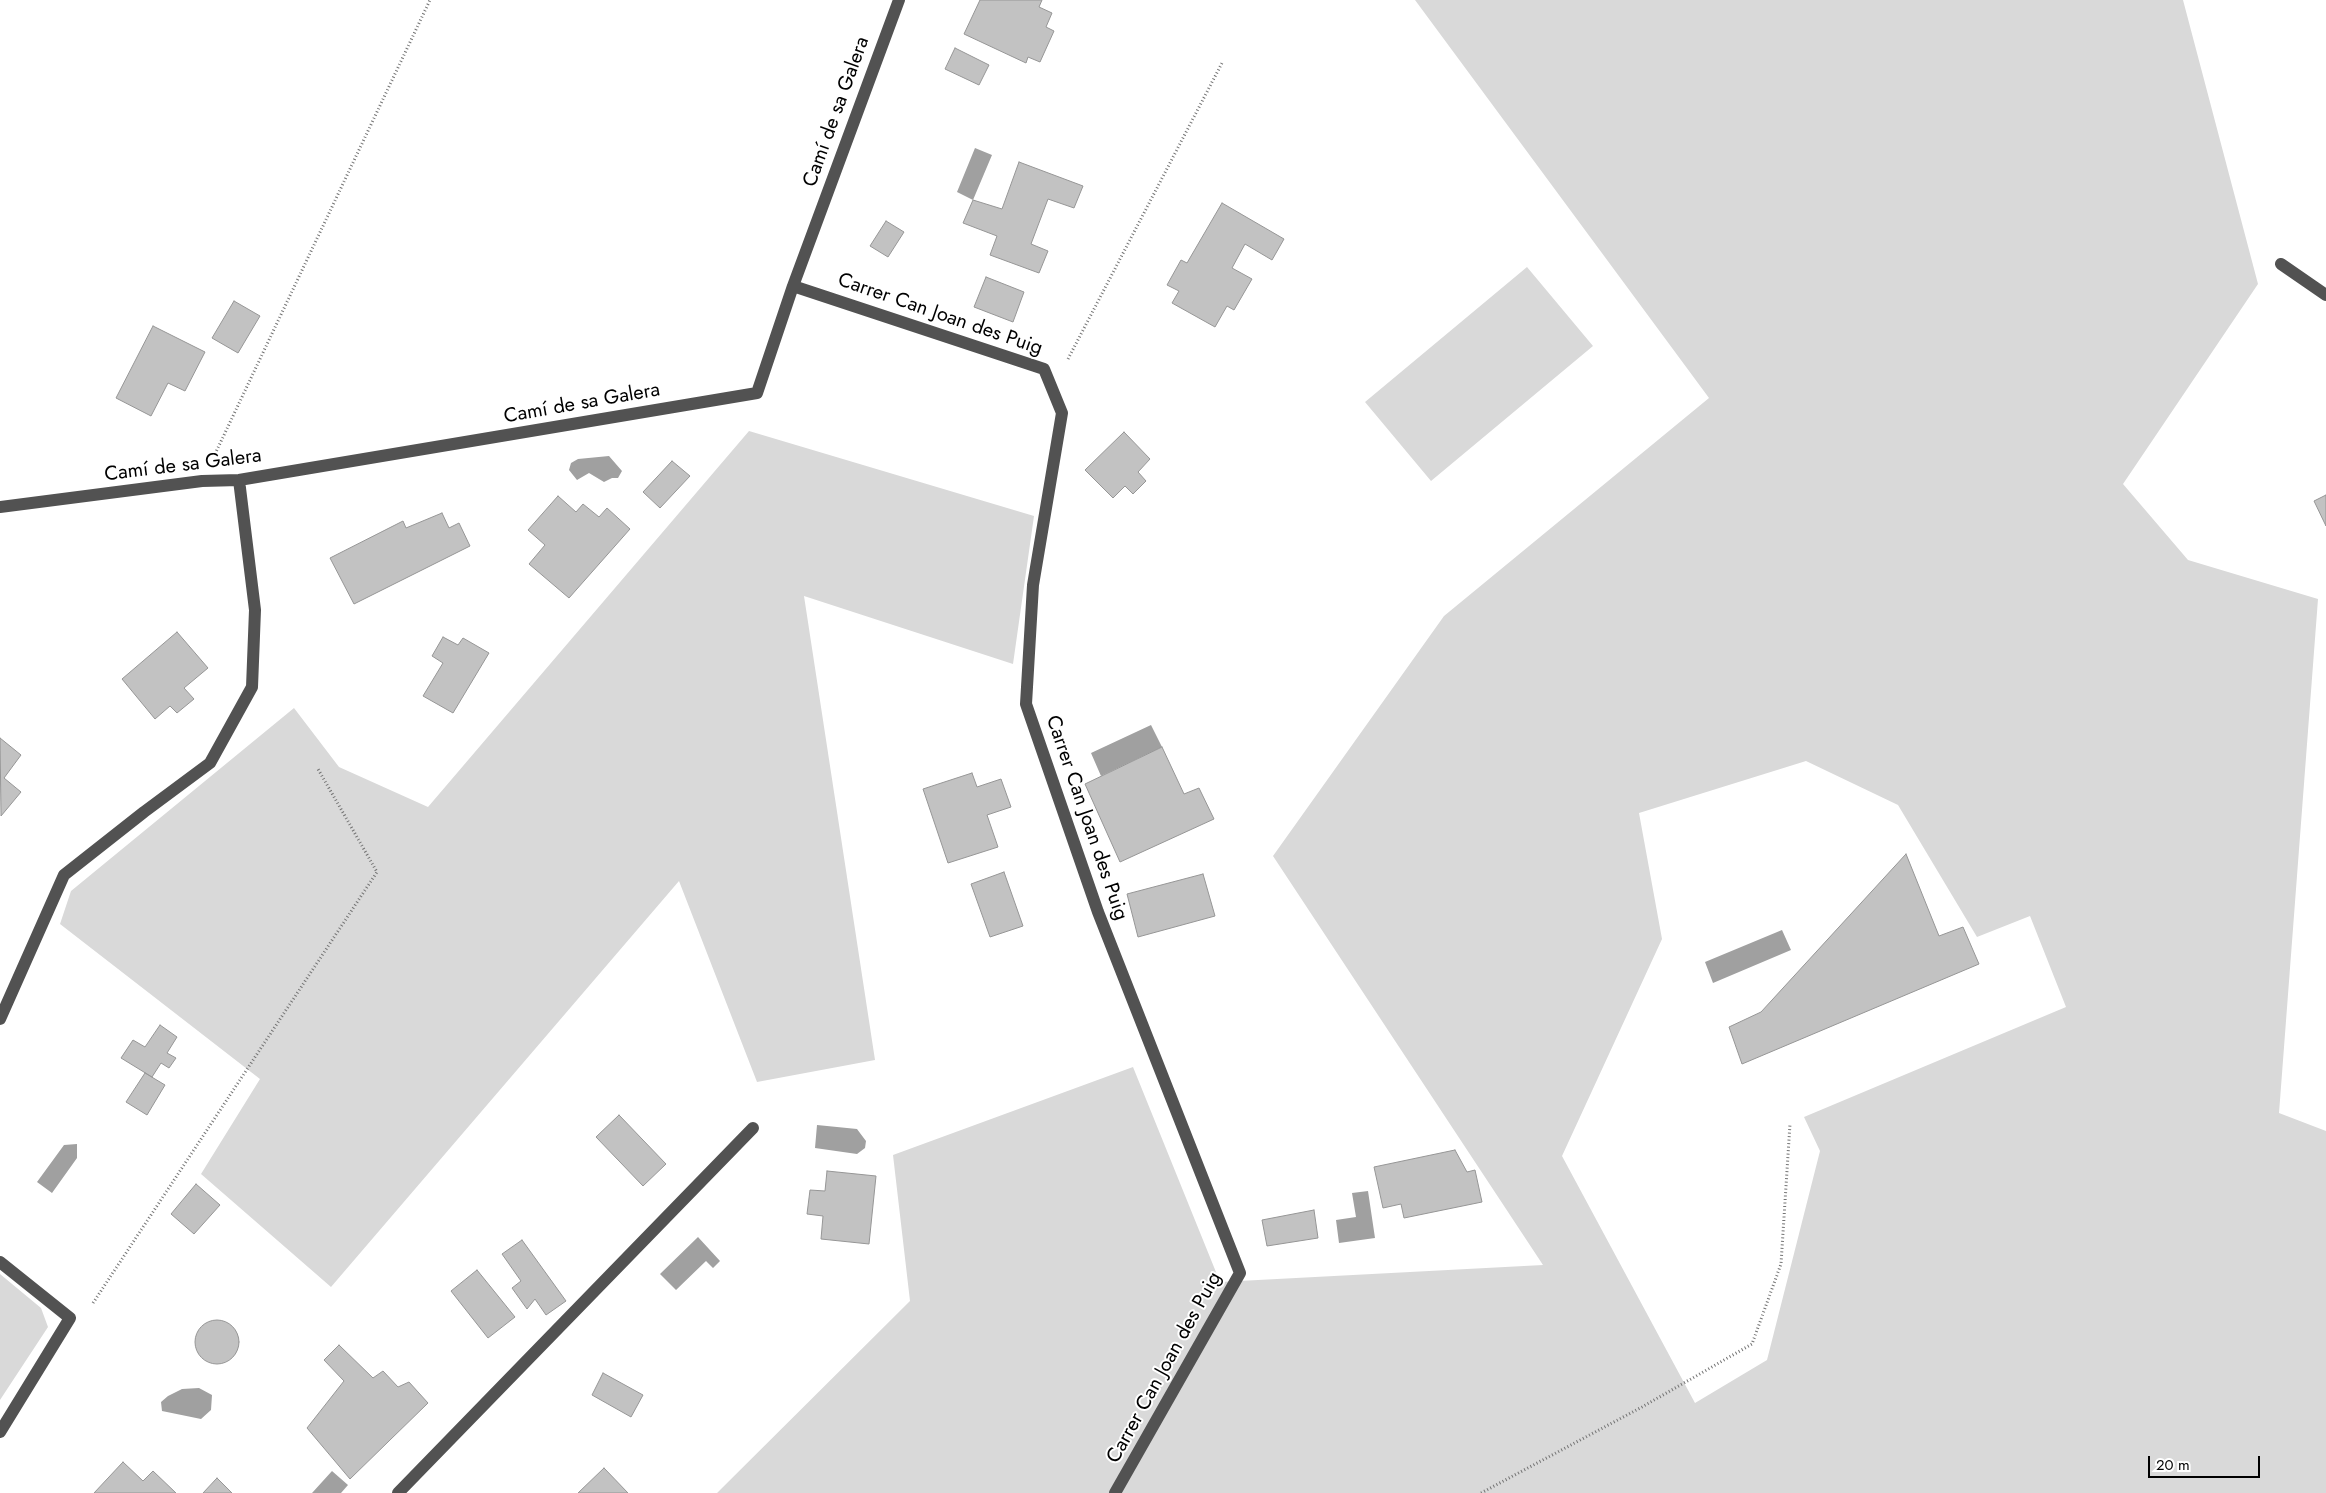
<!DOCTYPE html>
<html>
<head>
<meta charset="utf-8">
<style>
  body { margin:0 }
  #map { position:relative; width:2326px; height:1493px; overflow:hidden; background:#fff; font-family:Jost,sans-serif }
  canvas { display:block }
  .scale { position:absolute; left:2148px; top:1456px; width:112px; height:22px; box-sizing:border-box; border:2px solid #000; border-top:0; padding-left:6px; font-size:15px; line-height:18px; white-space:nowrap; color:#000; -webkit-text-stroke:4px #fff; paint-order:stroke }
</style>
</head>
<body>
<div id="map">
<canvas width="2326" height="1493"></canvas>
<div class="scale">20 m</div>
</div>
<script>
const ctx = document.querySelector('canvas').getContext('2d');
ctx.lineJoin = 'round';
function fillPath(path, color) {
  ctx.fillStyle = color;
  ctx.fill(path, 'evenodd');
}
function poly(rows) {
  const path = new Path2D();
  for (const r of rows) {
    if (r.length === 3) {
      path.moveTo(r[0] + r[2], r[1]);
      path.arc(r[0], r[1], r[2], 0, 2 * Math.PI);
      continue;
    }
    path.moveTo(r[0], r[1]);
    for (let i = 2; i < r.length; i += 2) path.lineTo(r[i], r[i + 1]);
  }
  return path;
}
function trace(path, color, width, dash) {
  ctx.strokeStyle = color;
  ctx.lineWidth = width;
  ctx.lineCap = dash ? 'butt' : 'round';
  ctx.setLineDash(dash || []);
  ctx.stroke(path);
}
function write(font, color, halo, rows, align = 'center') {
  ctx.font = font + ' Jost,sans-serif';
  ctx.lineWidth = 4;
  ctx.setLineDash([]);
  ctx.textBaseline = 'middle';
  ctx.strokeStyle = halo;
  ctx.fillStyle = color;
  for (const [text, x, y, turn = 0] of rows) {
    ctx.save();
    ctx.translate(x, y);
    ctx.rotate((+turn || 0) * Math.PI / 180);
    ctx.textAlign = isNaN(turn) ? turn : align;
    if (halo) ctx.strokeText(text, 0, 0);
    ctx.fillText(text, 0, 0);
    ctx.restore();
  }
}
fillPath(poly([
  [1415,0,2183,0,2258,284,2123,484,2188,560,2318,599,2279,1113,2326,1131,2326,1493,717,1493,910,1301,893,1155,1133,1067,1220,1282,1543,1265,1273,856,1444,616,1709,398],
  [1806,761,1898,805,1977,937,2030,916,2066,1007,1804,1117,1820,1151,1767,1360,1695,1403,1562,1156,1662,939,1639,813],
  [1527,267,1593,346,1431,481,1365,402],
  [749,431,1034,516,1013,664,804,596,875,1060,757,1082,679,881,331,1287,201,1174,260,1079,60,924,71,891,294,708,339,767,428,807],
  [0,1274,41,1308,48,1327,0,1400]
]), '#d9d9d9');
fillPath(poly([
  [975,148,992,155,973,200,957,192],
  [609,456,622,471,618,478,612,478,604,482,589,473,577,480,569,470,571,463,578,459],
  [1151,725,1162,747,1101,776,1091,753],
  [1782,930,1791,950,1713,983,1705,962],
  [817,1125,857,1129,866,1141,865,1148,857,1154,815,1148],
  [77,1144,77,1158,52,1193,37,1182,64,1145],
  [1368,1191,1375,1238,1339,1243,1336,1220,1356,1217,1352,1193],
  [698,1237,720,1261,713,1268,706,1261,676,1290,660,1274],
  [199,1388,212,1395,211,1410,201,1419,162,1411,161,1402,168,1396,182,1389],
  [332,1471,348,1485,341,1493,312,1493]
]), '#a0a0a0');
const building = poly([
  [980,0,1042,0,1039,7,1052,13,1046,27,1054,31,1040,62,1028,57,1026,63,964,34,980,0],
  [955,48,989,65,979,85,945,69,955,48],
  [1019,162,1083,186,1074,208,1048,199,1031,244,1048,251,1039,273,990,255,997,236,963,223,973,200,1002,209,1019,162],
  [1222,203,1284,239,1272,260,1245,244,1232,268,1252,279,1234,310,1227,306,1215,327,1172,303,1179,291,1167,285,1181,260,1187,263,1222,203],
  [886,221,904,232,888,257,870,246,886,221],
  [986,277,1024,292,1013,322,974,307,986,277],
  [234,301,260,316,238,353,212,338,234,301],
  [153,326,205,352,185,391,168,383,151,416,116,398,153,326],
  [1124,432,1150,459,1138,472,1146,481,1133,494,1125,486,1113,498,1085,470,1124,432],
  [672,461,690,476,660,508,643,492,672,461],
  [2326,495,2326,526,2314,501,2326,495],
  [558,496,576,512,583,504,599,517,607,508,630,529,569,598,529,564,545,545,528,530,558,496],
  [442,513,449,528,459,523,470,546,354,604,330,558,403,521,406,528,442,513],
  [177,632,208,668,184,688,194,699,177,713,170,706,155,719,122,679,177,632],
  [443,637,458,645,463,638,489,653,453,713,423,696,443,663,432,656,443,637],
  [0,738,21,755,4,778,21,792,1,816,0,738],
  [1162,747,1184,794,1199,788,1214,819,1120,862,1085,784,1162,747],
  [972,773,977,787,1001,779,1011,807,987,815,998,847,948,863,923,789,972,773],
  [1906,854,1939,936,1963,927,1979,964,1742,1064,1729,1027,1761,1012,1906,854],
  [1004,872,1023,926,990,937,971,884,1004,872],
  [1203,874,1215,916,1138,937,1127,894,1203,874],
  [160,1025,177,1037,167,1053,176,1058,169,1068,161,1063,152,1077,121,1058,133,1040,145,1047,160,1025],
  [145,1073,165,1085,147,1115,126,1102,145,1073],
  [619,1115,666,1164,643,1186,596,1137,619,1115],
  [1455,1150,1467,1172,1475,1170,1482,1202,1404,1218,1401,1204,1383,1208,1374,1167,1455,1150],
  [827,1171,876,1176,869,1244,821,1239,823,1216,807,1214,810,1190,825,1191,827,1171],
  [196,1184,220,1205,194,1234,171,1214,196,1184],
  [1314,1210,1318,1238,1267,1246,1262,1220,1314,1210],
  [522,1240,566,1301,546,1315,535,1299,527,1309,512,1288,521,1281,502,1254,522,1240],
  [477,1270,515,1317,488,1338,451,1291,477,1270],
  [217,1342,22],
  [339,1345,373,1378,383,1371,398,1387,409,1382,428,1403,350,1479,307,1428,344,1381,324,1360,339,1345],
  [603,1373,643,1395,631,1417,592,1395,603,1373],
  [123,1462,143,1481,153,1471,176,1493,94,1493,123,1462],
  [604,1468,628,1493,578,1493,604,1468],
  [217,1478,232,1493,203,1493,217,1478]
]);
fillPath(building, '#c2c2c2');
trace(building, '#969696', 1);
trace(poly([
  [1068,359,1222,63],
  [215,454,430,0],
  [93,1303,377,872,318,769],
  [1481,1493,1642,1407,1752,1344,1781,1264,1790,1124]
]), '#747474', 3, [1, 2.5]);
trace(poly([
  [2281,264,2326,295],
  [793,286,1044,369,1062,413,1033,585,1026,704,1098,912,1240,1273,1115,1493],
  [0,507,202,481,239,480,757,393,793,286,899,0],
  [0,1019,64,875,144,812,210,763,252,687,255,610,239,480],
  [0,1262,70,1318,0,1432],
  [398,1493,753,1128]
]), '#525252', 12);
write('20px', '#000', '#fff', [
  ["Camí de sa Galera",837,112,-70],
  ["Carrer Can Joan des Puig",940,315,19],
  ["Camí de sa Galera",582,404,-10],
  ["Camí de sa Galera",183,466,-7],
  ["Carrer Can Joan des Puig",1086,818,71],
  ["Carrer Can Joan des Puig",1165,1368,-61]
]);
</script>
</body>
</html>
